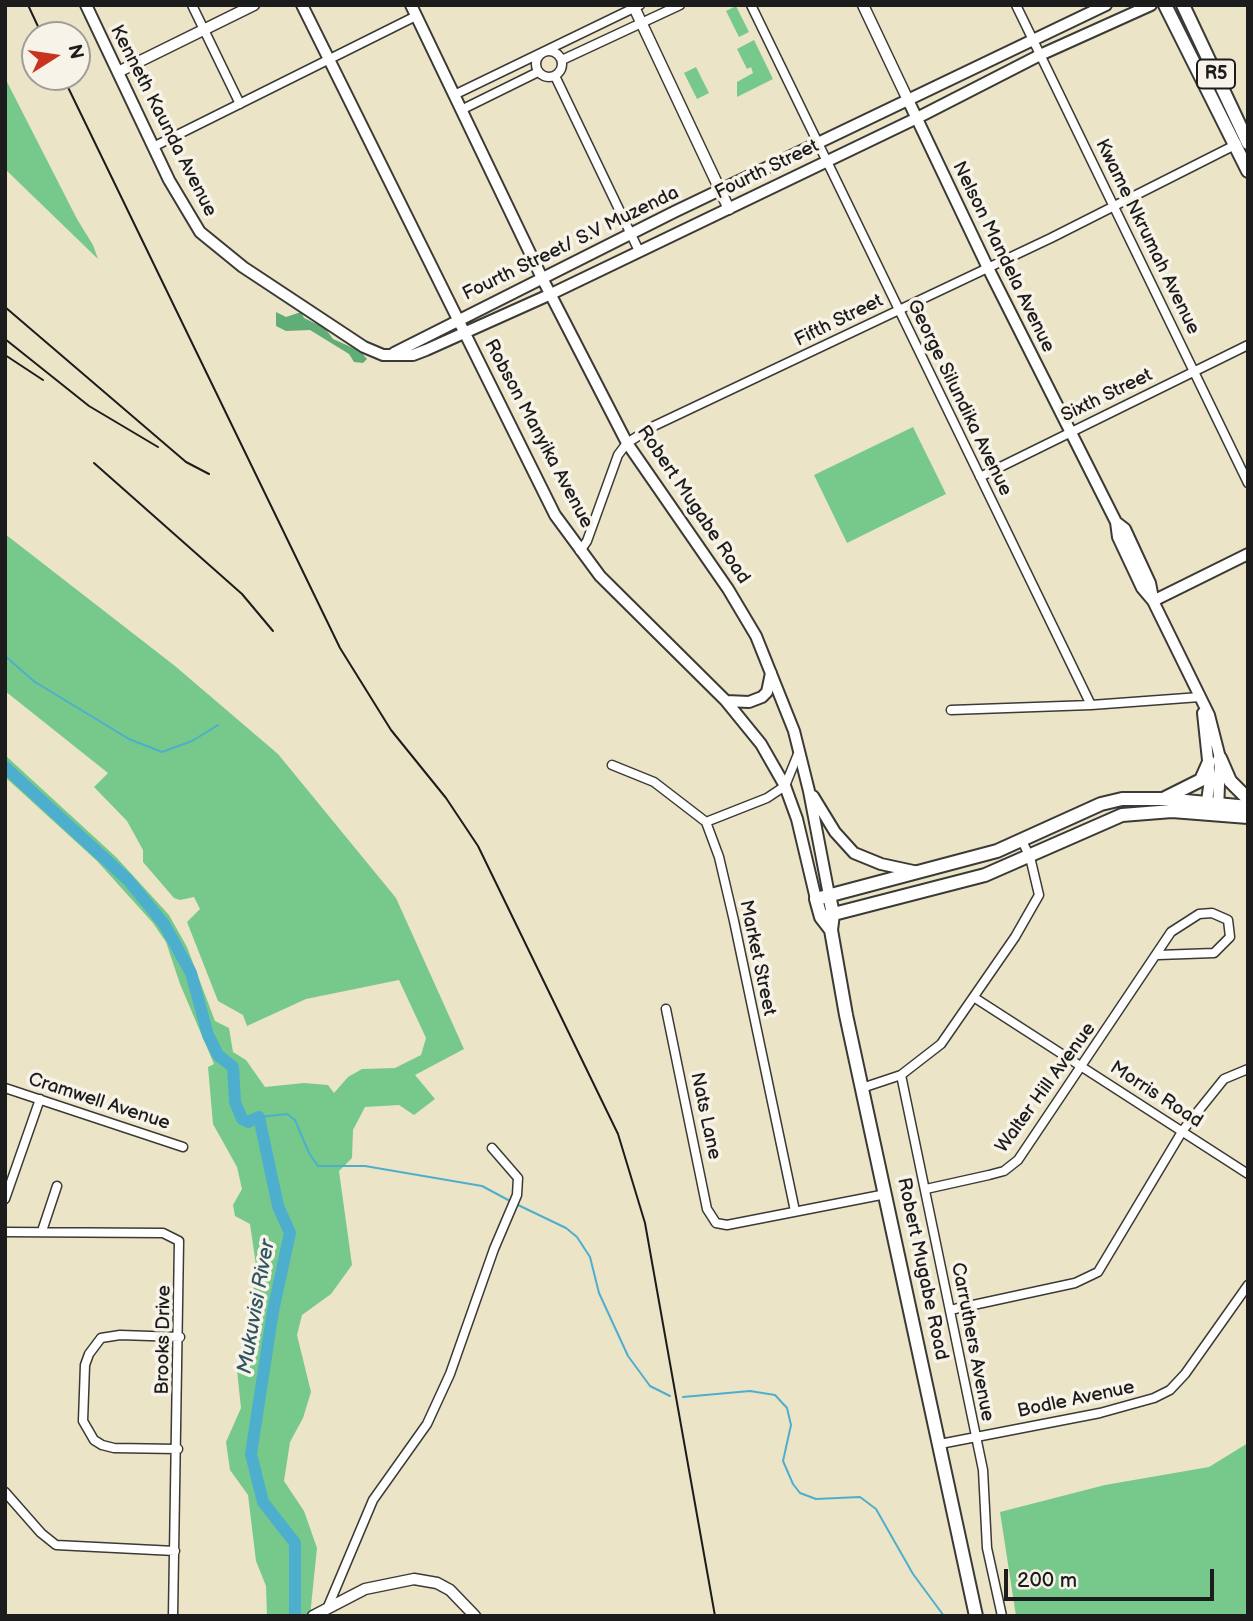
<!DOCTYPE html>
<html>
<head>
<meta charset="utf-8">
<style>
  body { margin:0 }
  #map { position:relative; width:1253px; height:1621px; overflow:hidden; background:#ece4c7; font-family:"Balsamiq Sans",sans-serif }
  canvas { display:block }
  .frame { position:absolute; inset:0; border:7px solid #1c1c1c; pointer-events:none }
  .north { position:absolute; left:21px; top:21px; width:70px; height:70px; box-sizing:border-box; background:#f7f3e8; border:2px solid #9f9d96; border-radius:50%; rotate:78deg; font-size:19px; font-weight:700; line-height:28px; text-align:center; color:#1c1c1c }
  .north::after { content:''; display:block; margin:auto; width:24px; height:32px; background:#c8321e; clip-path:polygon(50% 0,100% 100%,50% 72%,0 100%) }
  .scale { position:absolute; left:1004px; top:1569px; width:210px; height:32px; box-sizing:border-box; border:4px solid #1c1c1c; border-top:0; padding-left:9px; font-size:21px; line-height:24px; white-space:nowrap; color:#1c1c1c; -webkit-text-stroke:5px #f7f3e8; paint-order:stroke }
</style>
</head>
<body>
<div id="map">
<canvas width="1253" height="1621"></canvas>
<div class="frame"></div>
<div class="north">N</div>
<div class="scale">200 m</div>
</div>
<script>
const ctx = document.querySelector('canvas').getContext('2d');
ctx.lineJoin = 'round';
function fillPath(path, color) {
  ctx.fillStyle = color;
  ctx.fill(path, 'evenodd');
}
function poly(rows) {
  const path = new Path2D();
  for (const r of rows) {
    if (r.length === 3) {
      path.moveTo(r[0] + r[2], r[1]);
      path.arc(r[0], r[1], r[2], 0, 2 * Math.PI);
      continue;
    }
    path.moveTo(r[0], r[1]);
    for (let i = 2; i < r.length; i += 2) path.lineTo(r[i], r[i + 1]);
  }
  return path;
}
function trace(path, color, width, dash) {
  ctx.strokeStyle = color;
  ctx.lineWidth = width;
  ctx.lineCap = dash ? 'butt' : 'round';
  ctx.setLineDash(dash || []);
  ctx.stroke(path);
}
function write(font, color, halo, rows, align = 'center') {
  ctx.font = font + ' "Balsamiq Sans",sans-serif';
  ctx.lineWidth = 7;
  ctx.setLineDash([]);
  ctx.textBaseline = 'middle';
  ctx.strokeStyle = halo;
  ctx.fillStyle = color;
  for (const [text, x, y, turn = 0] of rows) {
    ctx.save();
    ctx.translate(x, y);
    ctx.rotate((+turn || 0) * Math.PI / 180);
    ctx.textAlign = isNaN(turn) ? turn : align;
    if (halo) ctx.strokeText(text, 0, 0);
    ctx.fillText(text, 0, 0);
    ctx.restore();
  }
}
fillPath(poly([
  [736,6,749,32,739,37,726,11],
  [754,40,773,79,737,97,737,82,753,73,751,67,747,69,737,49],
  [696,67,709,93,697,99,684,73],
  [5,78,77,219,93,245,98,259,5,169],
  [913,427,946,494,847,543,814,475],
  [5,534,175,666,278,754,396,898,464,1049,415,1075,435,1099,414,1115,399,1105,365,1107,353,1130,352,1158,339,1171,352,1265,331,1294,302,1315,297,1335,311,1392,303,1418,290,1442,284,1481,304,1511,317,1548,310,1616,267,1616,266,1586,256,1561,248,1495,230,1470,226,1442,241,1408,237,1370,257,1272,250,1224,235,1216,233,1205,242,1189,237,1167,213,1124,208,1067,214,1064,180,984,166,942,153,923,97,861,5,777,5,755,116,857,169,915,187,947,215,1021,229,1028,233,1052,246,1060,265,1087,304,1083,328,1085,334,1093,348,1077,362,1069,395,1068,421,1055,426,1038,399,980,306,999,247,1026,243,1015,218,1001,187,922,200,909,194,897,180,900,174,898,143,862,143,850,127,821,94,787,108,773,5,691],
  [1248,1443,1248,1616,1016,1616,1000,1512,1105,1485,1209,1467]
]), '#77c98b');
fillPath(poly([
  [276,312,286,317,301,312,304,318,325,328,333,339,360,351,367,359,363,363,354,362,349,354,310,330,286,331,276,326]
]), '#61ad77');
trace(poly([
  [5,656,35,682,129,739,162,752,192,741,218,725],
  [259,1117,287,1114,295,1120,309,1153,318,1166,365,1166,482,1186,510,1201],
  [518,1205,566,1228,577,1237,590,1257,599,1293,628,1356,650,1386,670,1396],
  [683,1397,750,1391,775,1395,787,1408,791,1425,783,1461,793,1484,800,1493,816,1499,860,1497,876,1509,913,1574,944,1616]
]), '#4eaecd', 2);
trace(poly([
  [5,767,128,880,164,924,191,973,208,1035,218,1055,233,1067,235,1102,242,1119,248,1122,259,1117,278,1206,290,1233,273,1311,251,1454,263,1502,295,1543,295,1616]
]), '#4eaecd', 12);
const minor = poly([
  [192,5,240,104],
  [751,5,1091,705,1200,697],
  [1016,5,1248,483],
  [549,64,13],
  [562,60,680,5],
  [555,76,639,251],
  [454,95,640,5],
  [461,110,538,72],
  [153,147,416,16],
  [980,477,1248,345],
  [580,551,587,541,618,455,627,443,654,426,1051,238,1237,144],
  [951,710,1091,705],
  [612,765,654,782,706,822,719,857,734,921,795,1211],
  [706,822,767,798,785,786,798,754],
  [975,998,1248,1174],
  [666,1009,707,1209,716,1223,727,1225,886,1194],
  [901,1075,983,1470,987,1548,1002,1616],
  [5,1088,183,1147],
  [862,1088,901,1075,941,1044,1015,937,1039,895,1030,857,1022,841],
  [926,1189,989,1175,1004,1171,1018,1160,1171,932,1199,914,1212,913,1228,920,1230,937,1214,953,1158,955],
  [5,1199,40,1099],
  [42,1231,57,1186],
  [5,1232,163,1233,179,1241,173,1616],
  [950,1310,1075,1283,1098,1272,1183,1130,1224,1079,1248,1069],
  [940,1444,1100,1413,1154,1398,1170,1390,1185,1374,1248,1285],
  [178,1449,114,1448,102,1445,94,1440,83,1421,85,1365,89,1354,101,1338,120,1335,180,1337],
  [5,1492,41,1533,56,1545,175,1551],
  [327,1609,373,1500,427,1424,450,1374,494,1249,517,1195,518,1178,492,1148]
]);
const tertiary = poly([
  [633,5,729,209],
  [863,5,908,100],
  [118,72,254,5],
  [313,1616,365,1589,414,1579,437,1583,450,1590,475,1616]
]);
const secondary = poly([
  [86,5,169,180,200,232,243,267,364,347,383,355,413,355,426,350,551,294,917,118,1040,55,1151,5],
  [302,5,555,515,600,576,726,701,761,744,785,786,797,819,816,899],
  [411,5,542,278,627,443,728,589,756,636,794,731,809,791,829,895],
  [908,100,987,266,1116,522,1118,537,1142,588,1153,601,1209,715,1220,758,1218,811],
  [394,353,674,212,1106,5],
  [1116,522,1125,529,1150,583,1153,598],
  [1153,601,1248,554],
  [726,701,749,702,762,697,767,692,771,673],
  [1203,713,1210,779,1206,809],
  [813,796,835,832,854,853,881,864,918,872]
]);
const primary = poly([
  [1220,758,1230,781,1248,799],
  [1165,798,1201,780,1209,762],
  [829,895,833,914,831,930,846,1015,976,1616],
  [826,916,985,875,1122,815,1172,811,1248,817],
  [831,930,821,917,816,899,997,851,1101,804,1122,799,1165,799,1248,807]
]);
const trunk = poly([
  [1165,5,1248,171],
  [1183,5,1248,143]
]);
trace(minor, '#3b3a36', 11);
trace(tertiary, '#3b3a36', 13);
trace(secondary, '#3b3a36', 14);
trace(primary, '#3b3a36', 16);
trace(trunk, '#3b3a36', 16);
trace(minor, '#fff', 8);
trace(tertiary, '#fff', 10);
trace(secondary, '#fff', 10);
trace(primary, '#fff', 12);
trace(trunk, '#fff', 12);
trace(poly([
  [28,5,42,35],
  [63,77,340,648,391,730,446,798,478,846,618,1134,645,1223,715,1616],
  [5,307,186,462,209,474],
  [5,339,89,406,158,447],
  [5,355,43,380],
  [94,463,242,594,273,631]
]), '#1c1c1c', 2);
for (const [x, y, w] of [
  [1216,74,38]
]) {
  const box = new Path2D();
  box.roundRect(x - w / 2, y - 14.5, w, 29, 5);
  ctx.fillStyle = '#f7f3e8';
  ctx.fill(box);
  trace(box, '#1c1c1c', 2);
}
write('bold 18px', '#1c1c1c', null, [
  ["R5",1216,74]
]);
write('19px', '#1c1c1c', '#f7f3e8', [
  ["Kenneth Kaunda Avenue",163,121,63],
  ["Fourth Street",767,170,-26],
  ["Kwame Nkrumah Avenue",1147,237,64],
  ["Fourth Street/ S.V Muzenda",571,244,-26],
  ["Nelson Mandela Avenue",1003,257,64],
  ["Fifth Street",839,321,-26],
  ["Sixth Street",1107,396,-26],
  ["George Silundika Avenue",959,398,64],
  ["Robson Manyika Avenue",538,434,62],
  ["Robert Mugabe Road",693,505,56],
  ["Market Street",757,958,78],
  ["Walter Hill Avenue",1046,1088,-54],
  ["Morris Road",1156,1095,33],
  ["Cramwell Avenue",99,1102,18],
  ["Nats Lane",705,1116,78],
  ["Robert Mugabe Road",922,1269,78],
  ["Brooks Drive",164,1340,-89],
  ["Carruthers Avenue",972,1342,79],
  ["Bodle Avenue",1076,1400,-12]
]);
write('italic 21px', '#305663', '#f7f3e8', [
  ["Mukuvisi River",257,1307,-80]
]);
</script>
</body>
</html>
